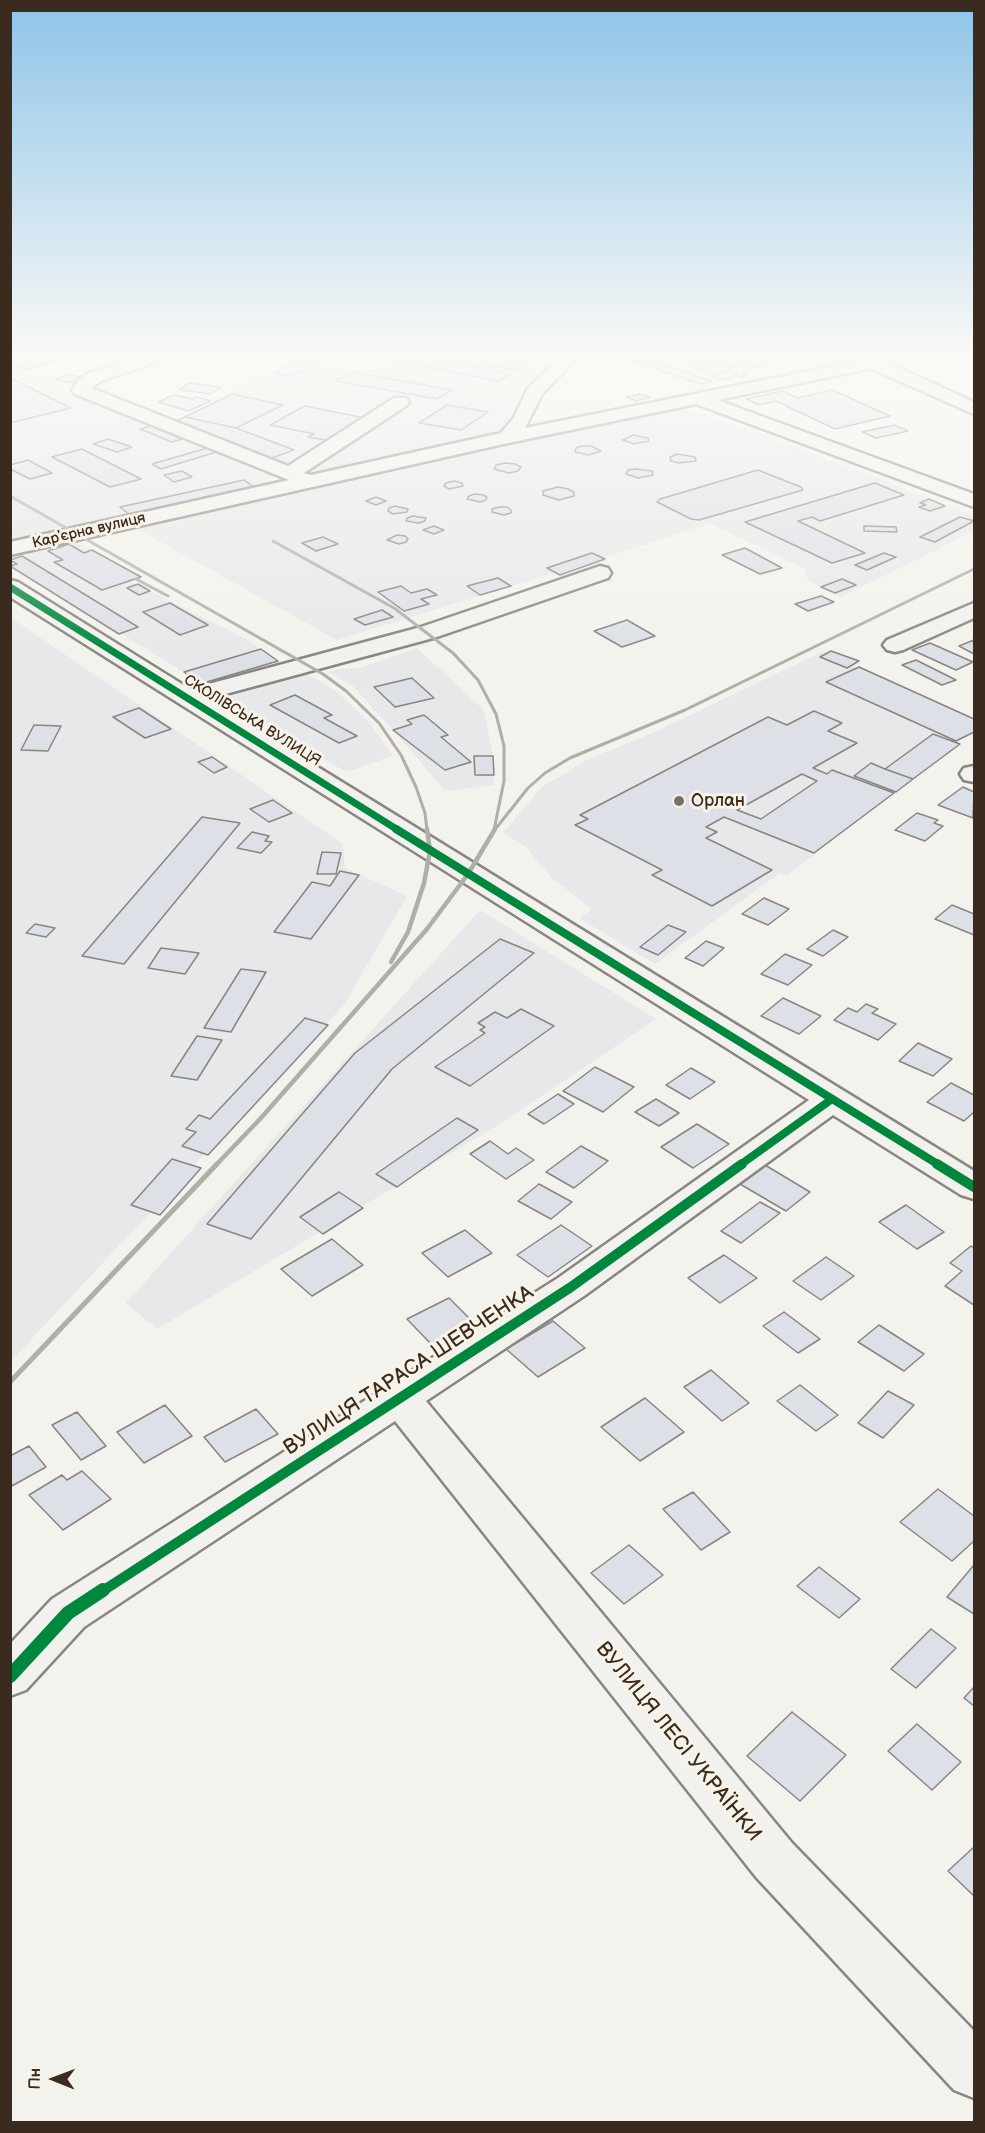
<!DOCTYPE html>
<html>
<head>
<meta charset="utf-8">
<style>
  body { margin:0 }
  #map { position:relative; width:985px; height:2133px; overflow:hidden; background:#f4f2ec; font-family:"Balsamiq Sans",sans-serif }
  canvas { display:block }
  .frame { position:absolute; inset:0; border:12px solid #3b2a1e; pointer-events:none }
  .north { position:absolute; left:24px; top:2049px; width:60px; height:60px; -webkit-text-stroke:4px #f7f3e8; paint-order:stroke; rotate:271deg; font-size:16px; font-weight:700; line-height:24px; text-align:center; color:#3b2a1e }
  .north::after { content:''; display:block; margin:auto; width:21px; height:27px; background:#3b2a1e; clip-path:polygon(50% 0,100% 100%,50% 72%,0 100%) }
</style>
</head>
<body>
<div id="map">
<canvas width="985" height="2133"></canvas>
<div class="frame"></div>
<div class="north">Пн</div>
</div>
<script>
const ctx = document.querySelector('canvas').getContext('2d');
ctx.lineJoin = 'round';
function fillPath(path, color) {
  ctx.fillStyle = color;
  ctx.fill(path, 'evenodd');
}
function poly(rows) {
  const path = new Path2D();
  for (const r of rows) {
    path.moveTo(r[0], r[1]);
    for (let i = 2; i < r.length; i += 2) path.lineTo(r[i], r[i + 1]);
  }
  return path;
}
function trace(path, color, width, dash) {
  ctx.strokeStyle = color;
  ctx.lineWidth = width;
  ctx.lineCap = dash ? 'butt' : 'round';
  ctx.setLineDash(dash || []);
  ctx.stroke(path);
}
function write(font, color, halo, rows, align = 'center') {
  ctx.font = font + ' "Balsamiq Sans",sans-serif';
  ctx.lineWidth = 6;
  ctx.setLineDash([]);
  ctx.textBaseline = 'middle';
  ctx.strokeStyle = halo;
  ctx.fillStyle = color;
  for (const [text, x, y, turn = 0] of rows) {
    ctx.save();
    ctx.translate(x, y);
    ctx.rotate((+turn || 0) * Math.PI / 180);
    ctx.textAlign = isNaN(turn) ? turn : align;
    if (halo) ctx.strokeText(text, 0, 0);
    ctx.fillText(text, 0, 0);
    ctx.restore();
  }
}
fillPath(poly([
  [10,358,66,358,25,372,259,465,275,475,258,489,11,542],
  [301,358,348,367,365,358,533,358,553,362,516,393,509,422,500,433,316,473,291,467,172,422],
  [627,358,786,358,725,383,704,385],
  [667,408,699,412,872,476,974,516,974,531,841,597,808,581,805,569,711,524,337,640,132,526],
  [73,539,141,577,131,582,243,637,278,661,200,684,184,672,10,566,16,564,11,560,23,556,35,548],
  [10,617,343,844,345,868,407,896,344,1005,11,1361],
  [417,648,484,710,493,756,494,785,445,791,393,730,353,686,328,672,339,669,360,668],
  [822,652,974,719,974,732,957,741,960,744,787,875,780,873,655,964,579,918,592,909,552,878,525,846,503,833,542,787,587,760,657,731],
  [307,674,336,691,369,722,393,756,346,772,221,699],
  [480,910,656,1019,500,1124,157,1329,126,1303]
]), '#e7e8e9');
const building = poly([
  [39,358,65,358,28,370,15,366,39,358],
  [384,358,432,358,511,374,498,381,384,358],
  [502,358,527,363,514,370,454,359,502,358],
  [643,358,711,381,701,384,632,361,643,358],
  [712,358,728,358,703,370,693,368,712,358],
  [753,358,770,360,742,373,747,374,741,377,736,375,725,380,712,377,753,358],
  [301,360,317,363,290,376,274,373,301,360],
  [353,372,452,390,437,399,336,381,353,372],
  [70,374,83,378,68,383,55,379,70,374],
  [10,378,71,408,10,423,10,378],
  [189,383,221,387,211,394,179,390,189,383],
  [832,390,890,416,835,429,776,401,759,405,746,399,783,391,797,398,832,390],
  [232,394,283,405,236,428,185,417,232,394],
  [641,394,650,397,636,401,626,397,641,394],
  [174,395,193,399,196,397,211,401,188,411,158,402,174,395],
  [447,405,488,412,461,430,419,423,447,405],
  [305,406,370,419,331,441,308,437,314,434,270,425,305,406],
  [185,417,236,428,294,450,269,459,175,422,185,417],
  [894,425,908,431,876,438,862,432,894,425],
  [151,426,182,439,172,442,140,429,151,426],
  [633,435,648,438,649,441,634,444,623,440,633,435],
  [108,439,132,447,117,452,93,444,108,439],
  [214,446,223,450,161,469,152,464,214,446],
  [582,446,591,446,601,451,589,455,575,452,576,448,582,446],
  [82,449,141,479,110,487,52,457,82,449],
  [677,454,695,457,696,461,679,463,671,461,670,457,677,454],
  [28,460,52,473,30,479,10,469,10,465,28,460],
  [505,463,515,464,521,467,518,471,509,473,494,469,496,465,505,463],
  [636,469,652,471,653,475,638,478,626,474,628,470,636,469],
  [758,470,801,487,803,490,699,520,691,519,657,502,660,499,758,470],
  [182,471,192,477,174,482,164,475,182,471],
  [244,480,255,488,130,515,120,507,244,480],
  [454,481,462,483,463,486,449,489,444,486,446,483,454,481],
  [875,483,904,495,820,521,812,517,798,521,865,553,832,563,745,522,875,483],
  [558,487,568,489,574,492,574,496,559,500,543,495,543,491,558,487],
  [475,494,483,495,487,497,486,500,480,502,467,499,469,496,475,494],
  [376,497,386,501,376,505,366,501,376,497],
  [929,499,945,506,930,511,919,507,926,505,920,503,929,499],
  [395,506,408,509,407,512,393,514,388,511,389,508,395,506],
  [499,507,507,507,511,510,511,513,504,515,492,512,492,509,499,507],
  [413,516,426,518,425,521,419,523,406,521,407,518,413,516],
  [960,517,974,521,935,542,920,537,960,517],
  [434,526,444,530,434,534,423,530,434,526],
  [864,526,896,527,897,532,864,531,864,526],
  [397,535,405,536,408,539,406,542,399,544,387,540,397,535],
  [323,537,338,544,316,551,302,543,323,537],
  [69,544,84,553,92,550,141,577,102,590,54,562,63,560,48,551,69,544],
  [745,548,782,568,760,574,722,555,745,548],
  [592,553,605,559,560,575,547,568,592,553],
  [884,553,896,557,867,570,855,565,884,553],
  [22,556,138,627,119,634,10,566,17,564,10,560,22,556],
  [498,578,511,586,480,595,467,586,498,578],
  [842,579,856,585,835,593,821,587,842,579],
  [138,584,150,591,139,595,127,588,138,584],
  [401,586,411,593,427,589,437,595,421,599,429,604,404,611,378,592,401,586],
  [821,596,834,602,808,611,795,604,821,596],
  [170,603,208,625,180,635,143,612,170,603],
  [382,610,393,617,365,625,354,619,382,610],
  [627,620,655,636,622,647,594,631,627,620],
  [974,640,974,654,959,646,974,640],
  [930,643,973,662,956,670,912,650,930,643],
  [261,649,278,661,200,684,184,672,261,649],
  [831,651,859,661,847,668,820,657,831,651],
  [916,660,956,680,942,685,902,665,916,660],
  [859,667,974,719,974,732,956,741,826,682,859,667],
  [412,678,434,698,395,707,374,687,412,678],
  [295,695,332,715,324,718,357,736,339,743,270,705,295,695],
  [139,708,171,729,145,738,113,717,139,708],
  [814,711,842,723,828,731,857,743,813,768,827,774,832,770,894,793,814,853,724,817,706,827,717,832,706,838,772,870,712,906,652,875,662,870,575,825,588,819,580,815,768,717,787,725,814,711],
  [802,774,817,781,761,819,737,810,802,774],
  [424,715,448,735,441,737,471,762,445,770,393,730,412,724,407,720,424,715],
  [34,725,61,726,48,751,21,750,34,725],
  [933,734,960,744,913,779,885,769,933,734],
  [474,756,493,756,494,775,475,775,474,756],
  [212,757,227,767,214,773,198,762,212,757],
  [871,763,885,769,913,779,896,792,854,776,871,763],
  [963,787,974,792,973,818,938,805,963,787],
  [273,800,292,813,269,822,250,809,273,800],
  [917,813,938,820,934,823,943,826,925,841,895,830,917,813],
  [202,817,240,823,124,964,82,956,202,817],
  [252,832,269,836,265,841,272,842,261,853,237,848,252,832],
  [322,852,341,853,336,874,317,874,322,852],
  [340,871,359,875,311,939,274,932,312,882,330,886,340,871],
  [764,898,789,909,768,925,742,914,764,898],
  [952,905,974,914,974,935,935,919,952,905],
  [35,924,55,928,46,937,26,933,35,924],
  [668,925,686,932,658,955,640,947,668,925],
  [833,930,848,937,823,956,807,949,833,930],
  [500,939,534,953,392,1069,251,1239,207,1224,355,1053,500,939],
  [706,941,724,948,703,966,685,958,706,941],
  [161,948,199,953,185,974,148,968,161,948],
  [785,954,812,965,788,985,761,974,785,954],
  [241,969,266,972,231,1032,204,1028,241,969],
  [783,998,821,1016,799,1034,761,1016,783,998],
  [866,1004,878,1009,872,1013,896,1024,878,1040,834,1020,848,1008,857,1012,866,1004],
  [521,1009,554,1026,470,1086,435,1067,485,1033,480,1030,485,1027,478,1023,495,1012,507,1018,521,1009],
  [305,1018,328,1025,208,1155,182,1146,196,1132,186,1129,199,1115,210,1119,305,1018],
  [197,1036,222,1040,197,1080,171,1076,197,1036],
  [918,1043,952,1059,933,1076,899,1061,918,1043],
  [595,1067,634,1087,603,1112,563,1091,595,1067],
  [691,1068,715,1082,690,1099,666,1085,691,1068],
  [951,1083,974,1095,974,1112,964,1121,927,1102,951,1083],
  [558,1094,574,1104,544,1124,528,1114,558,1094],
  [656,1099,679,1113,659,1126,635,1112,656,1099],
  [457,1118,478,1130,397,1187,376,1174,457,1118],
  [697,1124,729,1144,693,1168,661,1147,697,1124],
  [490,1141,508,1154,516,1148,534,1160,506,1179,470,1154,490,1141],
  [581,1146,608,1161,574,1188,546,1172,581,1146],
  [172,1159,201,1168,160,1215,131,1205,172,1159],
  [765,1165,810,1192,786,1211,740,1184,765,1165],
  [539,1184,572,1202,551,1219,518,1201,539,1184],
  [339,1192,363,1208,323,1234,300,1217,339,1192],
  [760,1202,780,1213,741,1243,721,1231,760,1202],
  [906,1205,944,1232,917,1249,879,1222,906,1205],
  [561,1225,592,1246,548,1277,517,1255,561,1225],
  [465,1230,492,1253,448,1277,422,1253,465,1230],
  [332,1239,363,1265,312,1296,281,1269,332,1239],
  [971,1246,974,1248,974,1305,945,1286,962,1271,950,1263,971,1246],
  [724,1255,757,1278,720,1303,688,1278,724,1255],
  [826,1257,854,1276,821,1300,793,1281,826,1257],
  [449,1298,474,1323,432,1345,407,1319,449,1298],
  [784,1312,820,1339,798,1353,763,1326,784,1312],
  [553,1321,585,1348,538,1377,506,1349,553,1321],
  [879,1325,924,1354,904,1371,858,1342,879,1325],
  [711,1370,749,1403,722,1421,684,1387,711,1370],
  [800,1385,838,1415,816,1431,777,1401,800,1385],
  [888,1391,914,1405,883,1438,858,1423,888,1391],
  [645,1398,684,1432,640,1461,601,1427,645,1398],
  [165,1405,192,1436,144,1463,117,1432,165,1405],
  [256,1409,278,1434,225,1462,204,1437,256,1409],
  [77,1412,106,1446,81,1460,52,1425,77,1412],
  [29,1446,46,1467,10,1487,10,1456,29,1446],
  [82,1471,111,1499,63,1530,29,1495,62,1475,67,1480,82,1471],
  [938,1489,974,1516,974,1541,952,1561,900,1522,938,1489],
  [693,1492,730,1532,701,1550,663,1509,693,1492],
  [629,1545,663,1575,624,1604,591,1573,629,1545],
  [974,1565,974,1614,947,1597,974,1565],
  [819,1567,860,1599,839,1618,797,1586,819,1567],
  [931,1629,956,1648,916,1688,891,1669,931,1629],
  [974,1687,974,1706,964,1698,974,1687],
  [792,1712,846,1755,800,1801,747,1756,792,1712],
  [917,1724,961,1762,932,1790,888,1751,917,1724],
  [974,1847,974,1896,948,1871,974,1847]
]);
fillPath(building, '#dde0e7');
trace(building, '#898580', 1.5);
const minor = poly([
  [132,358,158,358,156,362,101,381,91,388,288,466,394,398,406,398,409,402,406,406,304,473,311,475,501,433,513,419,528,388,559,358,577,358,542,394,525,428,874,358,881,363,878,367,717,400,974,494,974,507,696,404,508,443,10,555,10,542,289,480,75,394,72,390,78,380,89,373,132,358],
  [600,566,608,568,611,573,608,578,437,637,207,699,974,1171,974,1199,961,1195,833,1115,584,1296,426,1401,792,1843,974,2031,974,2098,954,2090,756,1877,395,1421,84,1627,26,1690,10,1696,10,1644,52,1599,558,1278,809,1100,10,597,10,580,18,582,190,689,421,627,600,566],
  [974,603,974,618,903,650,895,652,887,650,883,645,887,640,974,603],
  [974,766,974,782,964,780,960,774,964,768,974,766]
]);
const highway = poly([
  [854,358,877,358,974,402,974,414,856,362,854,358]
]);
trace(minor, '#898580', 5);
trace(highway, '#898580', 5);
fillPath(minor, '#f2f1ed');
fillPath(highway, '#f2f1ed');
trace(poly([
  [10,496,323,674,346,691,379,723,401,755,416,787,425,813,427,830],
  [273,541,394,608,453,653,478,680,496,714,504,746,504,781,494,830],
  [136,579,168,596],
  [497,827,528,788,545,773,570,758,685,710,974,569]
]), '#b1aeaa', 3);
trace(poly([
  [391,962,408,932,424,883,430,851,427,829],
  [216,1165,261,1118,427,929,468,874,495,829]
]), '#b1aeaa', 4.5);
trace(poly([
  [10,1382,217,1164]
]), '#b1aeaa', 5);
trace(poly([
  [10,587,398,830]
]), '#00873e', 7);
trace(poly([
  [396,829,939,1165],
  [740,1165,832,1099]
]), '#00873e', 8);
trace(poly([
  [937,1164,974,1187],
  [101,1592,571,1287,742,1164]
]), '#00873e', 10);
trace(poly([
  [10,1676,68,1613,103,1590]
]), '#00873e', 14);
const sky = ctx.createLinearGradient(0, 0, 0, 657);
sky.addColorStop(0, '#8ec4e8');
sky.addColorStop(0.54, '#faf9f6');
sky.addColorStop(1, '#faf9f600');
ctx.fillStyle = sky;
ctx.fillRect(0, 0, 985, 657);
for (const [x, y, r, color] of [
  [679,801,6,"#7c7066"]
]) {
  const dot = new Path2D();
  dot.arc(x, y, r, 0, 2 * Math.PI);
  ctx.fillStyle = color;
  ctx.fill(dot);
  trace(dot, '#f7f3e8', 2);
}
write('15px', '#3b2a1e', '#f7f3e8', [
  ["Карʼєрна вулиця",89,531,-13],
  ["СКОЛІВСЬКА ВУЛИЦЯ",252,721,32]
]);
write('18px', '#3b2a1e', '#f7f3e8', [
  ["Орлан",691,801]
], 'left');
write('21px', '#3b2a1e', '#f7f3e8', [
  ["ВУЛИЦЯ ТАРАСА ШЕВЧЕНКА",409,1371,-33],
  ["ВУЛИЦЯ ЛЕСІ УКРАЇНКИ",678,1742,51]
]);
</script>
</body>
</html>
